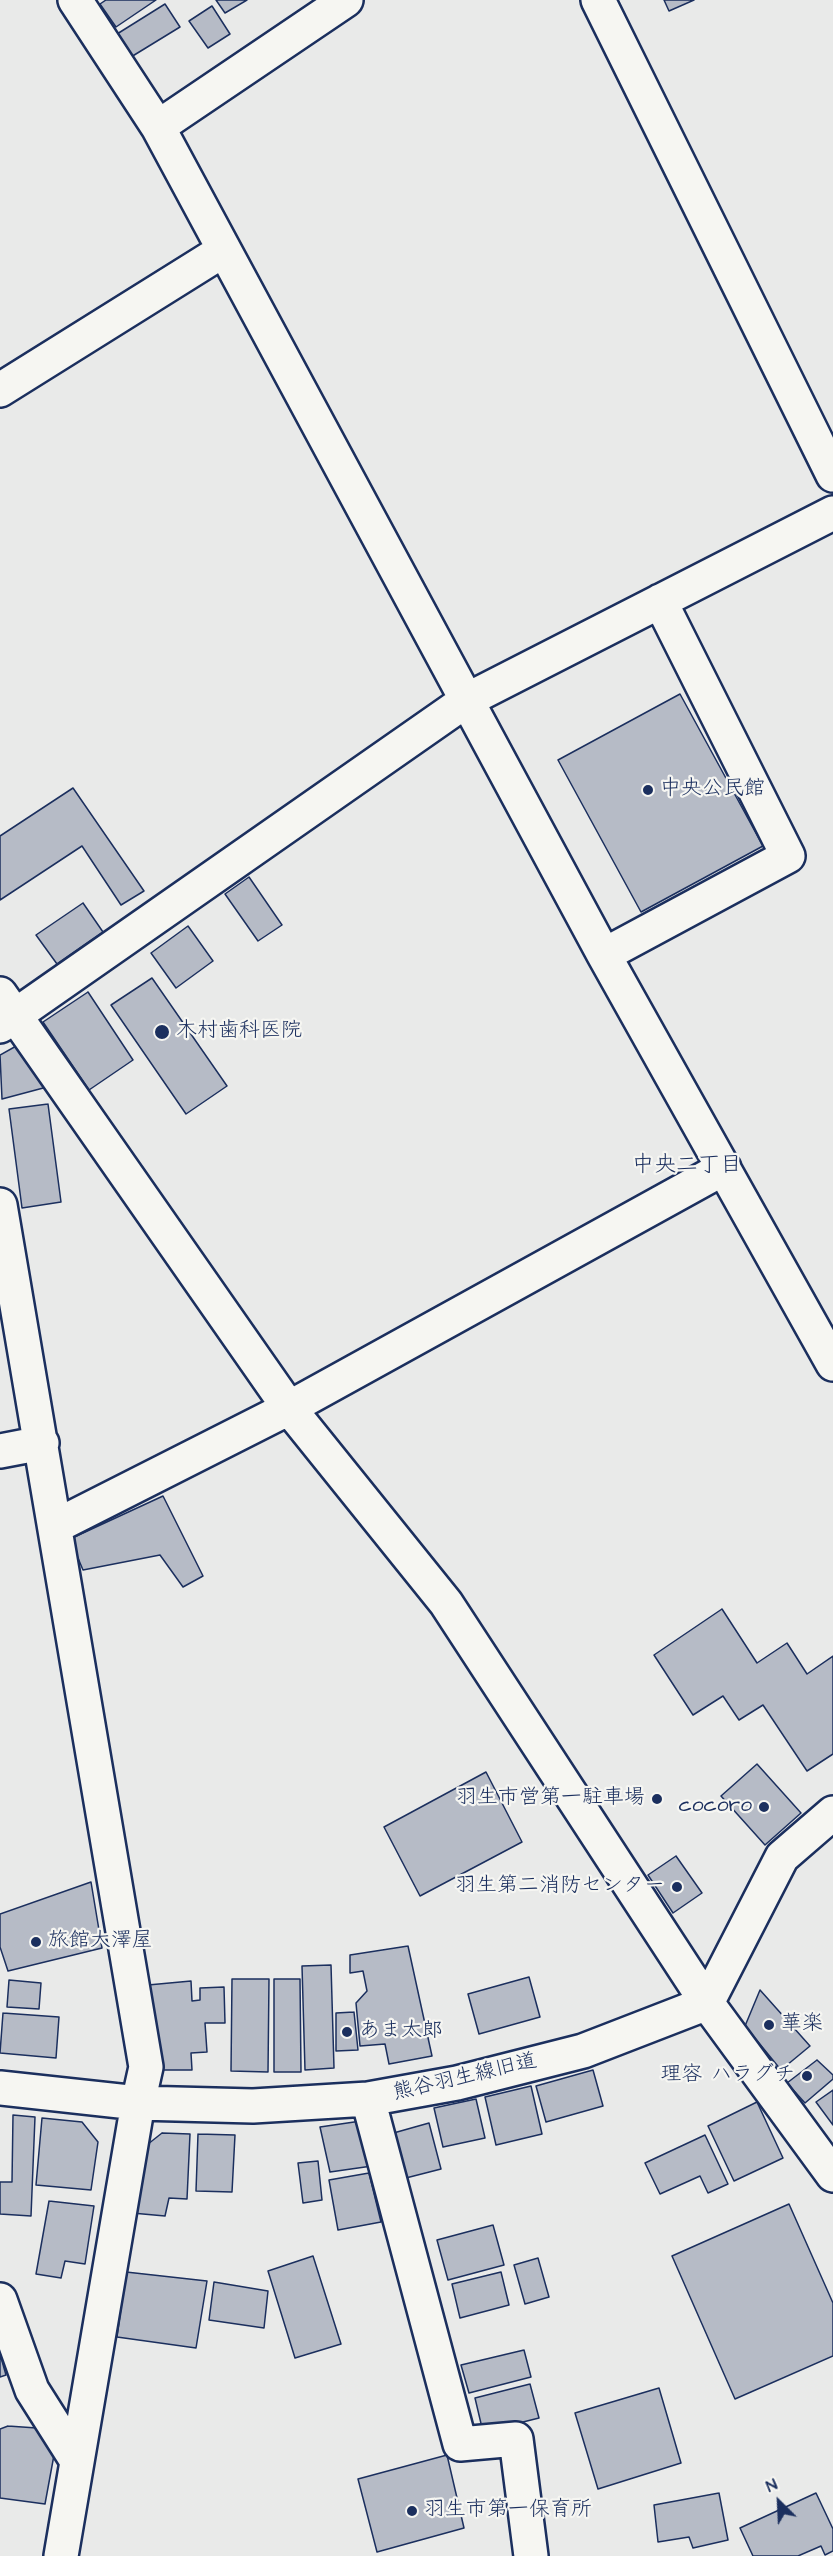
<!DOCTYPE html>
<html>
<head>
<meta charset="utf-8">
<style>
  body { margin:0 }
  #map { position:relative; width:833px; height:2556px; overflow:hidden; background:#e9eae9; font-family:"Architects Daughter",sans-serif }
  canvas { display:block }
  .north { position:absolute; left:749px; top:2472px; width:60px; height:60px; -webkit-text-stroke:4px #f6f6f2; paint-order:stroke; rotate:336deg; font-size:16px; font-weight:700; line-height:24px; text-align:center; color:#1b2f5e }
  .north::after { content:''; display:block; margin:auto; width:21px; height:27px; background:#1b2f5e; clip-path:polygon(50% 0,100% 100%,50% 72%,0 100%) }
</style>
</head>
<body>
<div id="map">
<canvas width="833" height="2556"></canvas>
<div class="north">N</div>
</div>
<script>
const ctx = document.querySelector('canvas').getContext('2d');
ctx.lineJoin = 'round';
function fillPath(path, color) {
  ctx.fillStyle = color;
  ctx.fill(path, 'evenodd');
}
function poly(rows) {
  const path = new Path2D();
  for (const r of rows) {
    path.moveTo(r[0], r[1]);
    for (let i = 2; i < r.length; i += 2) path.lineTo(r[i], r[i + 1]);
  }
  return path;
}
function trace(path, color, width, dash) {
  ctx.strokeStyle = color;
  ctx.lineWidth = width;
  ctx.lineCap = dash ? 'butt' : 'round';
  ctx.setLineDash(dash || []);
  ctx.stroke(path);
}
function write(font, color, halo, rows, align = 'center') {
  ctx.font = font + ' "Architects Daughter","Klee One",sans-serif';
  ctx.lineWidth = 4.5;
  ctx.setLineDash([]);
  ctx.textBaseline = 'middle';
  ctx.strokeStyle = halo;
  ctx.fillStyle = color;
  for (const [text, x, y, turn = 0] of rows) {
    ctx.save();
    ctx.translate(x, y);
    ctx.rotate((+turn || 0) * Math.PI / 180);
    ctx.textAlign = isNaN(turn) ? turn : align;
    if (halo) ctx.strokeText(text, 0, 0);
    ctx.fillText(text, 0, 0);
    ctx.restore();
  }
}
const building = poly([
  [106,0,156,0,116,27,100,4,106,0],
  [216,0,247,0,225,13,216,0],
  [664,0,694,0,669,11,664,0],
  [165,4,180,27,131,57,117,34,165,4],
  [212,6,230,34,208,48,189,21,212,6],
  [680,694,763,846,641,912,558,760,680,694],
  [73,788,144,891,121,905,82,846,0,900,0,836,73,788],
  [249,877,282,925,258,941,225,894,249,877],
  [83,903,103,932,57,964,36,935,83,903],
  [188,926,213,961,176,988,151,953,188,926],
  [152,978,227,1086,186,1114,111,1005,152,978],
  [88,992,133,1060,89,1090,43,1022,88,992],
  [18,1045,47,1087,2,1099,0,1055,18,1045],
  [48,1104,61,1202,22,1208,9,1109,48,1104],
  [163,1496,203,1576,183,1587,160,1555,83,1570,70,1539,163,1496],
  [722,1609,757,1663,787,1643,807,1674,833,1656,833,1754,807,1771,763,1705,739,1720,723,1696,693,1715,654,1655,722,1609],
  [757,1764,801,1813,765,1845,721,1796,757,1764],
  [486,1772,522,1842,420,1896,384,1827,486,1772],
  [676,1856,702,1893,673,1913,648,1875,676,1856],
  [91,1882,102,1948,8,1971,0,1947,0,1914,91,1882],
  [408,1946,432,2056,389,2064,385,2044,360,2046,356,2003,367,1991,363,1971,350,1973,350,1955,408,1946],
  [331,1965,334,2068,305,2070,302,1966,331,1965],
  [529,1977,540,2017,479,2034,468,1994,529,1977],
  [232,1979,269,1979,268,2072,231,2071,232,1979],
  [274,1979,300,1979,301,2072,274,2072,274,1979],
  [9,1980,41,1983,39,2009,7,2007,9,1980],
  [191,1981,192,2001,200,2000,200,1988,224,1987,225,2023,205,2023,207,2052,191,2053,192,2070,158,2070,148,1985,191,1981],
  [760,1990,810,2046,781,2070,745,2026,760,1990],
  [354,2012,358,2050,336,2051,336,2013,354,2012],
  [3,2013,59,2017,56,2058,0,2053,3,2013],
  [817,2060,833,2075,833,2079,805,2103,787,2083,817,2060],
  [593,2070,603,2106,546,2122,536,2086,593,2070],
  [531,2086,542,2134,496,2145,485,2097,531,2086],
  [833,2090,833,2125,816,2102,833,2090],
  [476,2099,485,2138,443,2147,434,2108,476,2099],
  [757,2102,783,2158,734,2181,708,2126,757,2102],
  [13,2115,35,2117,31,2216,0,2214,0,2182,12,2182,13,2115],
  [42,2118,82,2122,98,2142,91,2190,36,2185,42,2118],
  [361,2121,372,2166,330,2172,320,2127,361,2121],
  [429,2123,441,2169,402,2179,390,2134,429,2123],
  [162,2133,190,2134,187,2199,169,2198,165,2216,132,2213,143,2148,162,2133],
  [198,2134,235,2135,232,2192,196,2191,198,2134],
  [705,2135,728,2184,708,2193,700,2176,660,2194,645,2163,705,2135],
  [318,2161,322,2200,303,2203,298,2163,318,2161],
  [369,2173,381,2222,338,2230,329,2180,369,2173],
  [49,2201,94,2206,85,2264,65,2261,61,2278,36,2274,49,2201],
  [789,2204,833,2303,833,2356,735,2399,672,2256,789,2204],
  [493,2225,504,2265,448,2280,437,2240,493,2225],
  [313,2256,341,2344,295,2358,268,2271,313,2256],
  [538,2258,549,2297,525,2304,514,2265,538,2258],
  [126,2272,207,2281,196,2348,117,2337,126,2272],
  [501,2272,509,2305,460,2318,452,2284,501,2272],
  [214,2282,268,2291,264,2328,209,2320,214,2282],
  [524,2350,531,2377,469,2393,461,2365,524,2350],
  [0,2354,6,2375,0,2377,0,2354],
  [530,2384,539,2418,483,2432,475,2398,530,2384],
  [659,2388,681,2463,598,2489,575,2413,659,2388],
  [8,2426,51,2429,54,2455,45,2504,0,2498,0,2429,8,2426],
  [447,2455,464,2528,377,2552,358,2479,447,2455],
  [719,2493,728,2540,693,2548,689,2537,658,2542,654,2505,719,2493],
  [816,2493,833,2529,833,2551,825,2555,821,2546,798,2556,753,2556,740,2528,816,2493]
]);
fillPath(building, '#b6bbc6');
trace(building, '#1b2f5e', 1.5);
const minor = poly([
  [75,0,158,127,604,955,833,1364],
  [598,0,833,475],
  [158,127,346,0],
  [0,390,224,250],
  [604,955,788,856,660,601],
  [0,994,289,1408,446,1603,707,2003,833,2175],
  [0,1026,467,700,833,513],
  [0,1205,146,2067,138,2103,61,2556],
  [0,1451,42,1443],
  [56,1526,289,1408,724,1168],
  [707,2003,782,1857,833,1813],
  [0,2088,138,2103,253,2106,368,2099,457,2083,583,2051,707,2003],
  [368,2099,460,2444,516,2439,531,2556],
  [0,2300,32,2390,77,2461]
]);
trace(minor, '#1b2f5e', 38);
trace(minor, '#f6f6f2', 33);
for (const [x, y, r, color] of [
  [648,790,6,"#1b2f5e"],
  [162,1032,8,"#1b2f5e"],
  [657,1799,6,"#1b2f5e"],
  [764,1807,6,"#1b2f5e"],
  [677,1887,6,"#1b2f5e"],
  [36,1942,6,"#1b2f5e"],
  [769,2025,6,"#1b2f5e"],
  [347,2032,6,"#1b2f5e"],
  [807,2076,6,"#1b2f5e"],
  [412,2511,6,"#1b2f5e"]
]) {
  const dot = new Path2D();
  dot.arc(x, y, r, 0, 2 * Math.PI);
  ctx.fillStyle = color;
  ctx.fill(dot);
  trace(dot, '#f6f6f2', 2);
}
write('21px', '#1b2f5e', '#f6f6f2', [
  ["中央公民館",660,790],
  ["木村歯科医院",176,1032],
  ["羽生市営第一駐車場",645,1799,"right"],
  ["cocoro",752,1807,"right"],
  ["羽生第二消防センター",665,1887,"right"],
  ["旅館大澤屋",48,1942],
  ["華楽",781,2025],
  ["あま太郎",359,2032],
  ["理容 ハラグチ",795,2076,"right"],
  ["羽生市第一保育所",424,2511]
], 'left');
write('21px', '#1b2f5e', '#f6f6f2', [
  ["熊谷羽生線旧道",465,2078,-13]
]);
write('22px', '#1b2f5e', '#f6f6f2', [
  ["中央二丁目",687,1166]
]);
</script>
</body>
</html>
